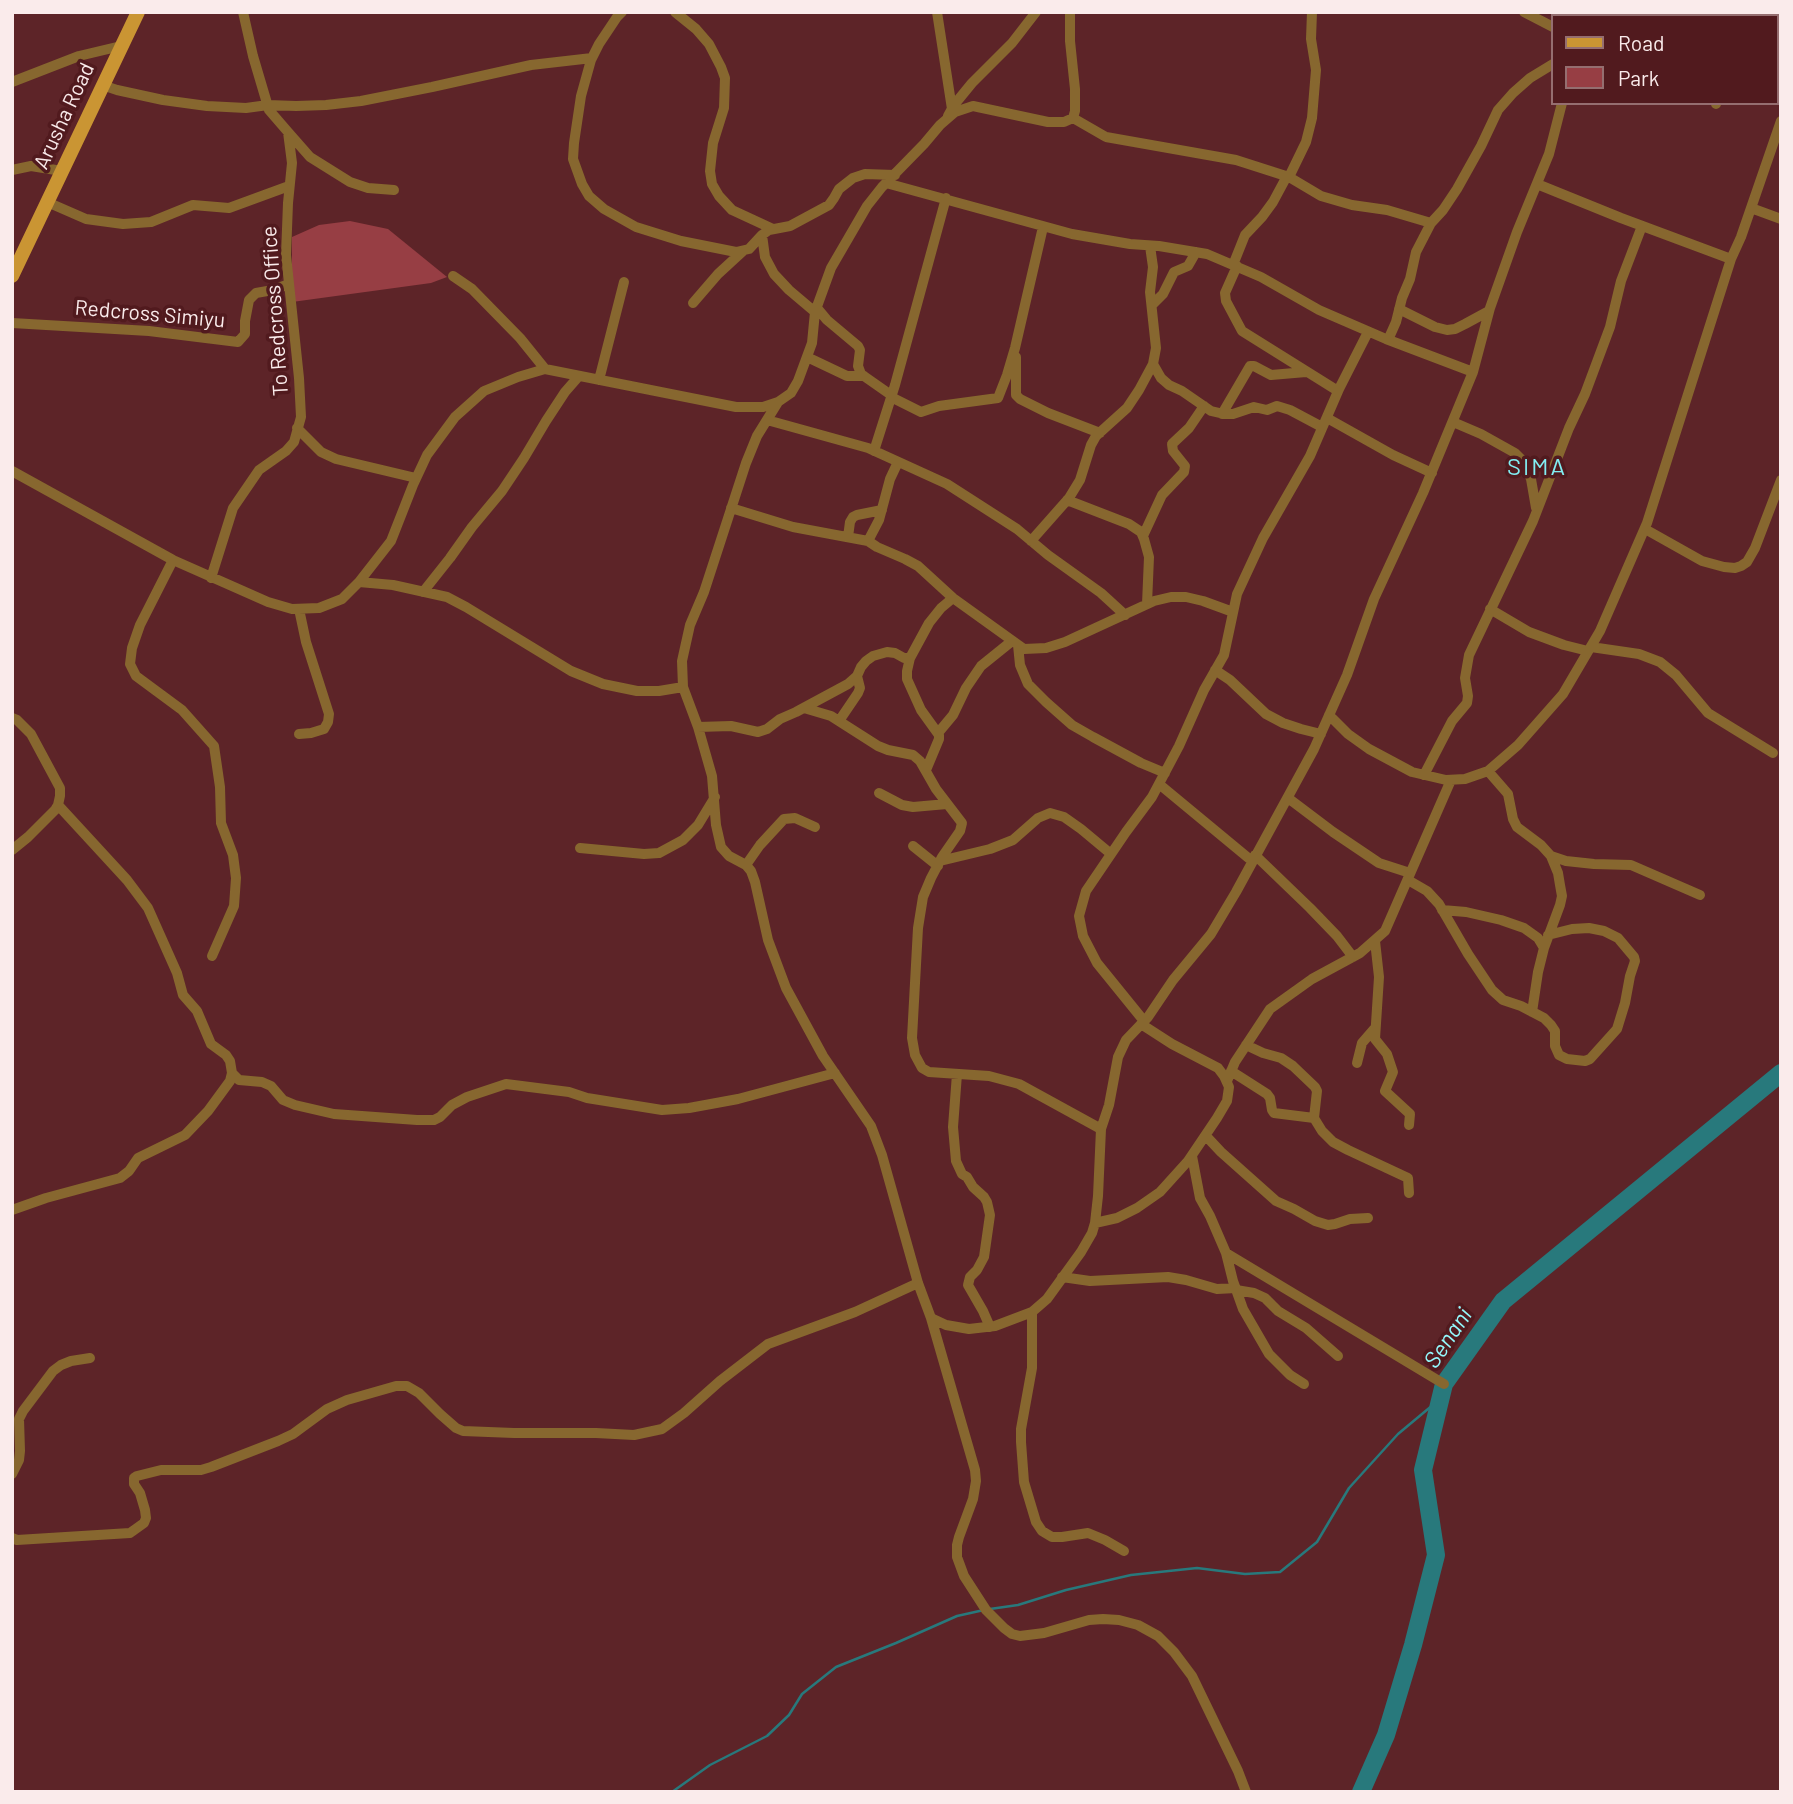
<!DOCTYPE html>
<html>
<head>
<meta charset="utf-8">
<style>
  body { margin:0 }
  #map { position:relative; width:1793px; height:1804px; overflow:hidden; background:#5d2428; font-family:Barlow,sans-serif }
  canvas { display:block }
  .frame { position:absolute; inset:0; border:14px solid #faebeb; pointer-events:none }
  .legend { position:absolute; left:1551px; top:14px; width:228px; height:91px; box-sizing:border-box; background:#511a1e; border:2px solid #956e70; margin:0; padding:9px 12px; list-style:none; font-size:21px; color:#faebeb }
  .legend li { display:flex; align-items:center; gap:14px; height:35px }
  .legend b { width:35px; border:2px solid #956e70 }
</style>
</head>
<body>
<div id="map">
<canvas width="1793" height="1804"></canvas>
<div class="frame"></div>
<ul class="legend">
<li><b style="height:9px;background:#ca9533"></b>Road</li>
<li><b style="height:19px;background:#973e44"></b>Park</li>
</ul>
</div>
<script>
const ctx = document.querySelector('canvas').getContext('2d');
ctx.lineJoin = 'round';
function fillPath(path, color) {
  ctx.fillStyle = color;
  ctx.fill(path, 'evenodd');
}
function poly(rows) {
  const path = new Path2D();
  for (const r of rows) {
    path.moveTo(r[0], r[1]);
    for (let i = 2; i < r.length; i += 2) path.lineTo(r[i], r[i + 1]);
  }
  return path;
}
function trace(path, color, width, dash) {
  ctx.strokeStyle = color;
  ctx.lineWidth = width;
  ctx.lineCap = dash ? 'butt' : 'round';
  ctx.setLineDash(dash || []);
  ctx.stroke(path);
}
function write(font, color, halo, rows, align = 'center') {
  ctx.font = font + ' Barlow,sans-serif';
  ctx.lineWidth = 7;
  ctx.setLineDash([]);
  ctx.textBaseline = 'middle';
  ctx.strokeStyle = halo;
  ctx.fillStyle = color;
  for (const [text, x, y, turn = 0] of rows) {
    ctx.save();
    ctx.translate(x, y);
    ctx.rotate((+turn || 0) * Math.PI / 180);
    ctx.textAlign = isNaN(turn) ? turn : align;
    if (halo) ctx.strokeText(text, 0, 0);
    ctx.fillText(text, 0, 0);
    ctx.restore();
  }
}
fillPath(poly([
  [350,221,388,229,447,277,431,283,292,302,292,237,319,225]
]), '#973e44');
trace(poly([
  [990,1609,1018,1605,1066,1590,1131,1575,1197,1568,1245,1574,1280,1572,1317,1542,1349,1488,1398,1434,1440,1399],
  [672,1792,710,1765,767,1736,789,1715,802,1694,836,1667,896,1643,957,1616,984,1610]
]), '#28797c', 2.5);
trace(poly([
  [1361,1792,1386,1735,1413,1645,1436,1555,1423,1470,1444,1384,1503,1301,1781,1073]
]), '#28797c', 18);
trace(poly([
  [243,12,253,56,269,110,288,132,310,157,350,182,368,188,394,190],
  [622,12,617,17,599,44,591,60,581,96,574,143,573,159,582,184,589,196,604,209,636,227,681,241,736,252,749,249,762,235,769,230,790,226,829,205,834,198,839,189,853,178,865,174,895,175],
  [675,12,696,29,709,44,721,67,725,78,724,108,713,143,710,171,712,184,719,196,732,210,773,229],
  [937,12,952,109],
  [1524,12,1553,27],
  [1772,12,1781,16],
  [1590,16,1591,12],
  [1738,16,1739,12],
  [12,82,79,56,121,46],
  [102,85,117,90,163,100,207,106,246,108,268,105,296,106,326,105,361,101,432,87,531,65,592,58],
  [1716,104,1716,103],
  [948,116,954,105,972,83,1012,43,1036,12],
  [1073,118,1106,137,1236,160,1289,177,1321,196,1352,205,1387,210,1431,223],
  [12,170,31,166,62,171],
  [1289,177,1306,142,1312,118,1316,70,1311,39,1312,12],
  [886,183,1072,234,1130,244,1159,246,1207,254,1261,277,1319,310,1386,339,1473,372],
  [1537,184,1621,218,1731,259],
  [47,202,86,219,123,224,151,222,193,205,229,208,289,186],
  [1751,208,1781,219],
  [762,235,765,257,774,274,789,290,815,312],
  [1233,265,1245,235,1262,217,1273,202,1287,176],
  [1237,266,1225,293,1226,301,1242,331,1338,391],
  [453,276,472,289,520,338,545,369],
  [693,303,718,274,743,251],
  [1152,305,1163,294,1174,272,1188,266,1196,252],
  [817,308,827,320,858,346,860,350,858,366,861,374,891,395],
  [1399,309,1435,327,1447,330,1455,329,1465,324,1489,311],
  [12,323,149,331,238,342,245,334,245,321,249,300,256,293,273,290,289,284],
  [1388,340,1396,322,1402,298,1410,279,1416,252,1431,223,1443,210,1457,189,1481,146,1498,110,1513,93,1530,78,1553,64],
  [807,357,847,376,864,376],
  [1016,357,1016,395,1020,399,1048,413,1100,433],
  [1153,364,1161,378,1169,385,1182,391,1211,411,1224,414,1233,414,1254,407,1267,410,1277,406,1290,410,1322,427],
  [599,380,624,282],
  [891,397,921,412,939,406,998,398,1007,375,1015,348,1043,227],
  [778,402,757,436,746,463,704,592,690,625,682,661,683,687,698,727,712,776,716,825,721,847,729,856,746,865,751,871,755,882,768,940,786,988,823,1056,871,1126,882,1155,918,1283,931,1318,975,1470,976,1481,973,1499,959,1537,957,1545,957,1557,964,1576,986,1610,1004,1628,1012,1634,1020,1636,1044,1633,1089,1620,1103,1619,1119,1620,1138,1625,1158,1636,1174,1652,1192,1676,1238,1771,1246,1792],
  [1222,414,1250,366,1254,366,1271,375,1306,372],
  [1327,418,1393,455,1432,473],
  [767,420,868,448,947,484,1017,529,1048,555,1101,593,1125,615],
  [1453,422,1481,434,1515,453,1523,461,1531,479,1536,508],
  [297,428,321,452,336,459,416,478],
  [874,451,895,385,946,198],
  [12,471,173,560,268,602,292,609,319,608,342,599,359,582,391,541,413,485,427,455,455,417,484,391,518,377,545,369,736,407,763,407,778,402,791,393,798,381,812,343,815,312,831,268,867,206,882,187,924,144,940,125,955,112,973,106,1048,122,1064,122,1073,118,1075,111,1075,89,1070,41,1070,12],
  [1067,500,1129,524,1141,532,1144,539,1149,557,1147,604],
  [731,508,793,527,868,541,877,547,905,559,918,566,953,598,1024,649,1046,648,1065,642,1154,601,1171,597,1186,597,1203,601,1233,612],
  [1645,529,1702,561,1724,567,1735,568,1741,566,1747,562,1755,548,1781,480],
  [1143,536,1162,495,1184,472,1185,466,1173,451,1172,444,1189,428,1204,406],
  [848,537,850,522,853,517,857,515,882,510],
  [868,541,879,520,890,479,898,462],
  [1031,541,1069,498,1080,480,1091,445,1096,436,1127,408,1139,390,1153,364,1156,348,1150,292,1153,267,1150,246],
  [173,560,140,625,132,648,130,664,136,676,182,710,214,746,220,787,221,823,233,855,236,878,234,906,212,956],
  [211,578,233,508,259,470,286,451,294,442,301,417,299,378,286,255,288,203,292,163,288,132],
  [359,582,393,585,447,597,466,607,571,671,603,684,637,691,659,691,683,687],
  [423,592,450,558,472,527,502,491,524,458,546,421,565,392,579,376],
  [299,609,306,642,329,714,328,722,324,729,311,733,299,734],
  [1490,609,1529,632,1564,645,1588,651],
  [1018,645,1020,665,1028,684,1046,702,1072,725,1093,737,1141,763,1165,773],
  [1591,647,1639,654,1660,662,1676,675,1708,713,1773,753],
  [1215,670,1230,680,1266,714,1283,723,1301,729,1321,734],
  [804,708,831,716,878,746,888,750,913,755,920,761,936,789,962,823,960,831,942,857,931,878,923,897,918,928,912,1038,915,1055,922,1068,929,1072,989,1076,1019,1084,1101,1129],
  [1329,715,1348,734,1369,749,1412,772,1446,780,1465,779,1488,771,1518,745,1563,694,1600,631,1647,523,1731,259,1741,237,1781,121],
  [12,718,17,720,31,734,60,788,60,796,58,805,55,810,28,837,12,850],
  [839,721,858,693,860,688,857,676],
  [698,727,731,726,758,732,767,729,780,719,796,712,848,684,857,676,861,667,866,661,873,656,887,652,895,653,904,658,910,658],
  [938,733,953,715,966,688,981,666,1012,641],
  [926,770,939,739,939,735,921,710,907,679,907,671,910,658,929,623,941,608,953,598],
  [1488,771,1508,794,1513,819,1517,827,1541,845,1551,856,1558,873,1560,885,1562,896,1560,905,1544,948,1538,972,1532,1012],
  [1424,775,1452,721,1467,703,1468,696,1465,678,1469,655,1533,521,1569,428,1585,394,1610,327,1621,281,1642,226],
  [1159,784,1252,861],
  [879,793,902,805,913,807,947,804],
  [1288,798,1333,832,1379,863,1410,873],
  [913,846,938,866],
  [580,848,644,854,659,853,683,840,698,825,715,797],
  [1255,855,1310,908,1337,936,1353,957],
  [1551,856,1566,861,1594,864,1631,865,1700,895],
  [940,861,990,849,1013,840,1038,818,1050,813,1064,817,1081,829,1111,854],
  [746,865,760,845,784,819,795,818,815,827],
  [1408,880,1427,891,1439,904,1468,954,1492,990,1503,1000,1521,1006,1544,1018,1551,1025,1555,1031,1555,1046,1559,1055,1567,1059,1585,1061,1590,1059,1617,1029,1625,1003,1630,976,1635,961,1634,957,1618,938,1604,931,1589,928,1572,929,1548,935],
  [1442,910,1466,912,1501,920,1524,928,1538,938,1544,948],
  [1375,941,1379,977,1375,1039,1387,1054,1393,1072,1385,1091,1410,1114,1409,1125],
  [1144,1021,1097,963,1083,936,1079,916,1086,891,1126,832,1152,797,1179,746,1204,690,1224,655,1237,594,1263,538,1310,456,1339,389,1368,332],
  [1246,1045,1263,1053,1281,1058,1293,1066,1315,1087,1317,1091,1314,1118,1322,1131,1333,1142,1348,1150,1408,1178,1409,1193],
  [1357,1063,1362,1043,1375,1028],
  [1231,1071,1267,1094,1270,1098,1272,1110,1274,1113,1314,1118],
  [232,1073,239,1080,262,1082,271,1086,283,1100,295,1105,334,1114,417,1120,434,1120,440,1117,452,1105,467,1097,506,1084,569,1092,587,1098,662,1110,689,1108,738,1099,835,1073],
  [957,1074,953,1127,956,1161,962,1174,967,1177,973,1187,984,1197,987,1202,990,1215,984,1257,977,1270,970,1277,968,1285,983,1311,990,1327],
  [1227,1081,1235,1062,1270,1009,1312,979,1360,953,1385,931,1451,780],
  [1206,1136,1221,1152,1276,1201,1294,1209,1315,1221,1328,1225,1335,1224,1350,1219,1368,1218],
  [1192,1156,1200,1198,1210,1216,1226,1253,1233,1281,1243,1309,1269,1354,1290,1375,1304,1384],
  [12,1210,46,1198,120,1178,129,1171,138,1158,185,1135,208,1111,230,1081,232,1073,230,1061,226,1055,211,1044,197,1011,183,995,177,973,148,908,127,880,58,805],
  [1095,1223,1117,1218,1137,1208,1160,1192,1188,1161,1217,1118,1227,1101,1229,1087,1224,1076,1218,1068,1172,1044,1141,1024],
  [1226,1253,1444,1384],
  [1062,1277,1090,1281,1168,1277,1186,1280,1217,1289,1236,1288],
  [1236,1290,1254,1293,1265,1298,1278,1311,1306,1328,1338,1356],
  [1032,1312,1032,1368,1021,1429,1021,1442,1024,1482,1036,1522,1042,1531,1052,1537,1062,1537,1088,1533,1105,1540,1124,1551],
  [931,1318,946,1325,969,1329,995,1326,1032,1312,1047,1299,1081,1252,1092,1233,1095,1223,1098,1196,1101,1129,1109,1105,1118,1057,1126,1040,1148,1017,1173,980,1211,934,1236,892,1314,749,1347,675,1374,599,1423,493,1473,372,1490,308,1517,232,1549,154,1562,103],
  [12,1474,19,1460,20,1451,19,1419,23,1411,53,1371,61,1365,71,1361,90,1358],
  [12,1538,17,1540,130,1533,144,1523,146,1518,145,1510,140,1493,134,1484,134,1478,137,1476,161,1470,201,1470,211,1467,278,1441,293,1434,327,1409,347,1400,396,1386,407,1386,419,1393,440,1414,456,1428,463,1431,514,1433,596,1433,634,1435,662,1429,684,1413,720,1381,768,1344,855,1312,918,1283]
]), '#87672f', 10);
trace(poly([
  [12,276,138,12]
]), '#ca9533', 14);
write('21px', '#faebeb', '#511a1e', [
  ["Arusha Road",64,116,-65],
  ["To Redcross Office",275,311,-94],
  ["Redcross Simiyu",150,314,5]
]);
write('italic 23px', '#94f8fc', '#511a1e', [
  ["Senani",1448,1338,-56]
]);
ctx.letterSpacing = '2px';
write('24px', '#82eef2', '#511a1e', [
  ["SIMA",1537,467]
]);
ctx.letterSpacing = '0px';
</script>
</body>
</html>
